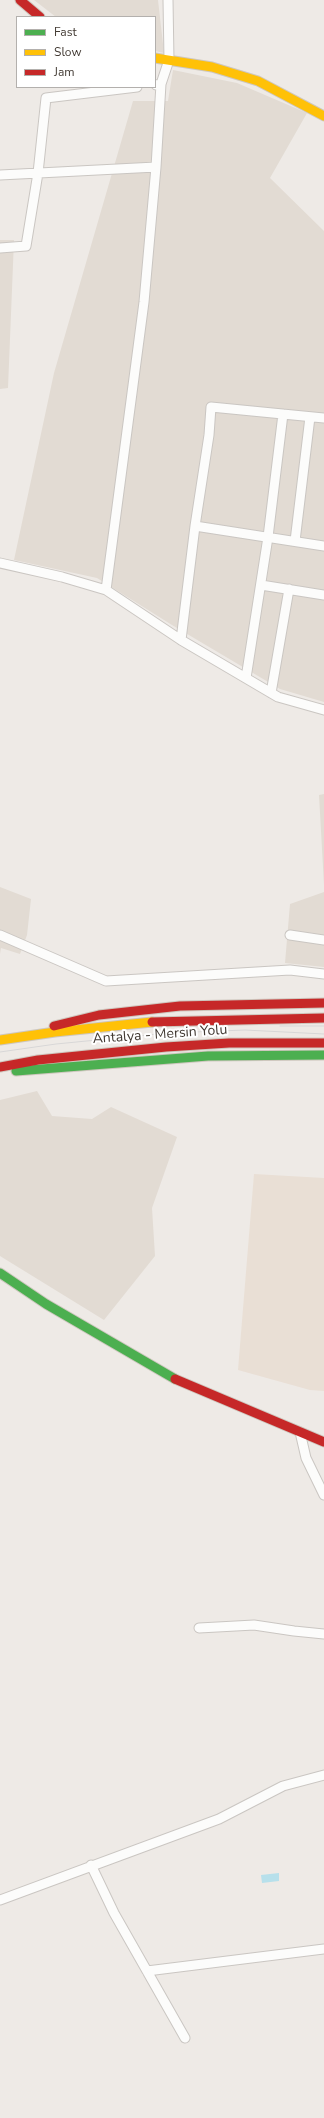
<!DOCTYPE html>
<html>
<head>
<meta charset="utf-8">
<style>
  body { margin:0 }
  #map { position:relative; width:324px; height:2118px; overflow:hidden; background:#eeeae6; font-family:"Nunito Sans",sans-serif }
  canvas { display:block }
  .legend { position:absolute; left:16px; top:16px; width:140px; height:72px; box-sizing:border-box; background:#fff; border:1px solid #b3b0ad; margin:0; padding:5px 7px; list-style:none; font-size:12px; color:#423a33 }
  .legend li { display:flex; align-items:center; gap:8px; height:20px }
  .legend b { width:20px; border:1px solid #b3b0ad }
</style>
</head>
<body>
<div id="map">
<canvas width="324" height="2118"></canvas>
<ul class="legend">
<li><b style="height:5px;background:#4caf50"></b>Fast</li>
<li><b style="height:5px;background:#ffc107"></b>Slow</li>
<li><b style="height:5px;background:#c62828"></b>Jam</li>
</ul>
</div>
<script>
const ctx = document.querySelector('canvas').getContext('2d');
ctx.lineJoin = 'round';
function fillPath(path, color) {
  ctx.fillStyle = color;
  ctx.fill(path, 'evenodd');
}
function poly(rows) {
  const path = new Path2D();
  for (const r of rows) {
    path.moveTo(r[0], r[1]);
    for (let i = 2; i < r.length; i += 2) path.lineTo(r[i], r[i + 1]);
  }
  return path;
}
function trace(path, color, width, dash) {
  ctx.strokeStyle = color;
  ctx.lineWidth = width;
  ctx.lineCap = dash ? 'butt' : 'round';
  ctx.setLineDash(dash || []);
  ctx.stroke(path);
}
function write(font, color, halo, rows, align = 'center') {
  ctx.font = font + ' "Nunito Sans",sans-serif';
  ctx.lineWidth = 4;
  ctx.setLineDash([]);
  ctx.textBaseline = 'middle';
  ctx.strokeStyle = halo;
  ctx.fillStyle = color;
  for (const [text, x, y, turn = 0] of rows) {
    ctx.save();
    ctx.translate(x, y);
    ctx.rotate((+turn || 0) * Math.PI / 180);
    ctx.textAlign = isNaN(turn) ? turn : align;
    if (halo) ctx.strokeText(text, 0, 0);
    ctx.fillText(text, 0, 0);
    ctx.restore();
  }
}
fillPath(poly([
  [34,0,158,0,164,53,155,51,155,17,56,17],
  [173,70,237,83,307,113,270,178,324,231,324,702,280,689,172,625,97,578,14,560,54,373,133,101,168,101],
  [0,240,14,240,8,388,0,389],
  [324,794,324,885,319,795],
  [0,887,31,899,27,935,20,954,1,948,0,954],
  [324,892,324,967,285,963,290,904],
  [37,1091,52,1116,92,1119,111,1107,177,1137,152,1208,155,1256,104,1320,0,1256,0,1100]
]), '#e2dbd3');
fillPath(poly([
  [254,1174,324,1178,324,1391,310,1390,238,1370]
]), '#e9dfd5');
fillPath(poly([
  [279,1873,279,1881,262,1883,261,1875]
]), '#b7e0eb');
const street = poly([
  [161,84,156,167,144,302,106,590,181,640,278,697,324,710],
  [156,85,161,84,169,60,168,0],
  [0,175,156,167],
  [0,248,26,246,38,173,46,98,137,87],
  [324,418,211,407,209,435,195,526,324,546],
  [295,541,310,417],
  [0,563,62,577,106,590],
  [261,585,324,595],
  [181,640,195,526],
  [246,678,268,537,283,414],
  [271,693,289,589],
  [0,935,106,981,290,970,324,974],
  [290,935,324,940],
  [300,1432,306,1458,324,1495],
  [199,1628,254,1625,294,1631,324,1634],
  [91,1865,114,1913,185,2038],
  [0,1900,219,1819,283,1786,324,1775],
  [147,1971,324,1949]
]);
const fast = poly([
  [16,1071,208,1056,324,1055],
  [0,1273,46,1304,175,1379]
]);
const slow = poly([
  [155,58,212,67,258,81,324,116],
  [0,1040,55,1032,152,1022]
]);
const jam = poly([
  [20,0,40,17],
  [152,1022,324,1018],
  [54,1026,99,1015,180,1006,324,1003],
  [0,1067,38,1060,166,1047,229,1043,324,1043],
  [175,1379,324,1442]
]);
trace(street, '#cac6c2', 11);
trace(fast, '#cec7be', 11);
trace(slow, '#cec7be', 11);
trace(jam, '#cec7be', 11);
trace(street, '#fcfcfb', 9);
trace(fast, '#4caf50', 9);
trace(slow, '#ffc107', 9);
trace(jam, '#c62828', 9);
trace(poly([
  [280,1026,324,1026],
  [0,1052,56,1044,168,1033,245,1030,324,1034]
]), '#d8d7d7', 1);
write('14px', '#423a33', '#fff', [
  ["Antalya - Mersin Yolu",160,1035,-4]
]);
</script>
</body>
</html>
